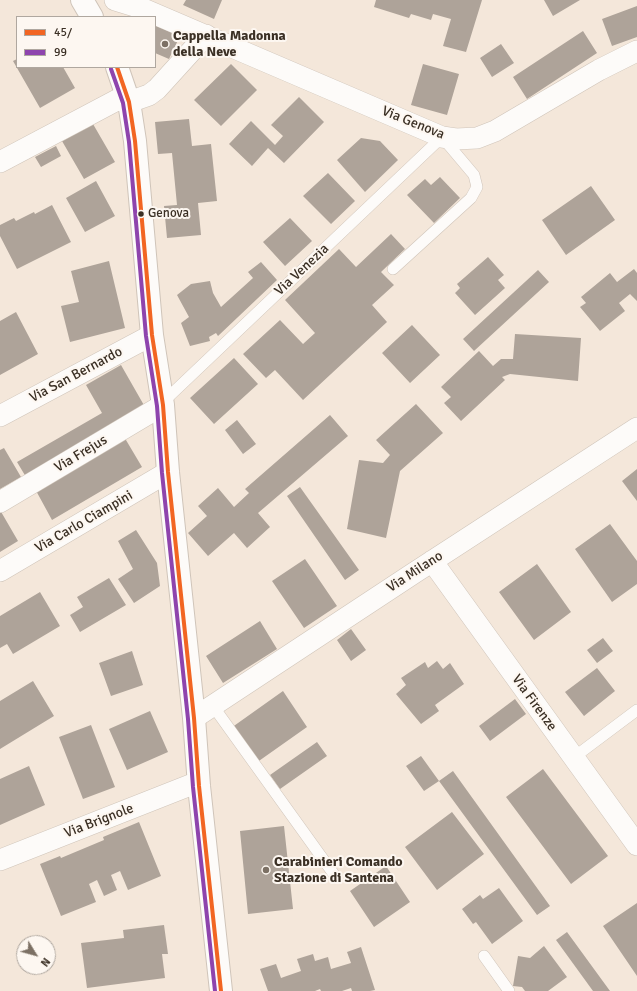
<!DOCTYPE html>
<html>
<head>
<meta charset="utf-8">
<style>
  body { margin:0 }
  #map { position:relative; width:637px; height:991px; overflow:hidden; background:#f4e7da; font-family:Signika,sans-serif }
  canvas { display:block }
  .legend { position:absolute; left:16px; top:16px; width:140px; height:52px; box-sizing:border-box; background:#fdf7f1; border:1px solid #afa79f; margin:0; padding:5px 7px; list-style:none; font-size:12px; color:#3b3025 }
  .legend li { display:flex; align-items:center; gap:8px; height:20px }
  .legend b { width:20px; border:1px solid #afa79f }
  .north { position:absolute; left:16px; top:935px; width:40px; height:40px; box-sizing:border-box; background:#fdf7f1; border:1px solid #afa79f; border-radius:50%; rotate:127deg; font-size:11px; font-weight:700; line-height:16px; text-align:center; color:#3b3025 }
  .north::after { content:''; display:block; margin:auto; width:14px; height:18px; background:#7c7064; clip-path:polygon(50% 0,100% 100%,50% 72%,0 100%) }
</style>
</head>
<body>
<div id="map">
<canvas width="637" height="991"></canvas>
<ul class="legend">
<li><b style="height:5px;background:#f26522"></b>45/</li>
<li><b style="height:5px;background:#8e44ad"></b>99</li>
</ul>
<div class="north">N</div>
</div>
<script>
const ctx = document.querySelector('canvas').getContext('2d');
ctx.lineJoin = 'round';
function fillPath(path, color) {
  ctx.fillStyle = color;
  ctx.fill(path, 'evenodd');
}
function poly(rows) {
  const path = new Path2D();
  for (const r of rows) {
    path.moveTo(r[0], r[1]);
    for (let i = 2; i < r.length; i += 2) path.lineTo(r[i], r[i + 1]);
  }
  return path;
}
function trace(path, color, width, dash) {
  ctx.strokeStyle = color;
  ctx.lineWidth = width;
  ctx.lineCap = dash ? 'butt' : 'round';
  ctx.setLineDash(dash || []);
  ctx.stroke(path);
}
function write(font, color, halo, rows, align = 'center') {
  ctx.font = font + ' Signika,sans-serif';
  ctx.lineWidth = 4;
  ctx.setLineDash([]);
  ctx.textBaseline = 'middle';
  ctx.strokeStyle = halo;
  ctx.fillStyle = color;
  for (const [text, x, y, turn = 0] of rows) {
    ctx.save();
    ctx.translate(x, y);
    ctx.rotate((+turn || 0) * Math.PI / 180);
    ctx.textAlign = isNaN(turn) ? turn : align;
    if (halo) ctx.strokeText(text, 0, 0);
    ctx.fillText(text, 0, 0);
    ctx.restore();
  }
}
fillPath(poly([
  [186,0,222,0,214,19,183,5],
  [376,0,482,0,466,52,443,46,451,19,433,14,431,20,411,14,409,18,374,7],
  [544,0,580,0,553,16],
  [637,6,637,37,612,46,602,19],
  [155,25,180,36,169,59,155,53],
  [583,31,597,53,527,99,513,77],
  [501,44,514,63,492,77,480,58],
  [17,59,17,67,63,67,75,88,40,108,13,61],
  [231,64,257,90,221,126,194,100],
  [423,64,459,74,447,115,411,105],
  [299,97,324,122,284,163,268,148,252,166,229,144,251,121,275,145,283,136,271,125],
  [189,119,192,146,211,144,217,201,198,203,201,235,167,238,164,206,177,205,172,153,158,154,155,122],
  [93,124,115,162,84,179,62,141],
  [361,138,380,141,398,160,365,192,337,160],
  [56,146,61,156,41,167,35,157],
  [328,173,355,201,331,224,303,196],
  [440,177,460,198,434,223,407,195,425,179,431,185],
  [96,181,115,216,85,232,66,198],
  [591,186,615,220,566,255,542,220],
  [52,205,71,242,17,269,0,236,0,225,14,218,16,221,34,212,35,214],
  [290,218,312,241,285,266,263,242],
  [391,234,405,249,381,272,394,285,372,305,387,322,303,400,275,370,266,378,243,354,280,320,303,344,315,333,285,300,339,249,356,267],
  [488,257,504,275,498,280,505,288,475,315,455,293,460,288,457,284],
  [109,261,125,328,70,342,61,306,79,302,71,271],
  [261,262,277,280,218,336,216,333,209,337,210,341,190,346,181,323,189,317,177,295,191,284,210,281,213,293,221,307,253,278,248,272],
  [634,269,637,273,637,301,630,294,619,303,625,311,600,331,580,307,586,303,581,297,610,273,617,282],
  [538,270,549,282,474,351,463,339],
  [16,312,38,354,0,375,0,321],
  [412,325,440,355,410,383,382,353],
  [515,334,581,338,578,381,510,374,502,377,505,380,461,421,444,403,451,397,441,387,479,351,493,366,501,359,513,359],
  [234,358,258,384,214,424,190,398],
  [121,365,145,407,26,477,17,462,102,413,86,385],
  [416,404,443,433,400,471,386,538,347,529,359,460,383,463,390,455,376,440],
  [330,415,348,436,258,513,270,527,247,548,234,533,208,556,188,533,207,516,198,506,218,488,234,507,249,493,245,489],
  [237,420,256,444,243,454,225,430],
  [123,435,142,467,52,520,34,487],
  [4,448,21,477,0,489,0,450],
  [637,469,637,501,622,481],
  [300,487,359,570,345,580,287,496],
  [0,510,18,541,0,552],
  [610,524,637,561,637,584,612,602,575,549],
  [136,530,157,563,160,586,134,603,118,579,133,569,118,541],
  [305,559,337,606,304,628,272,581],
  [537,564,571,612,534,640,499,592],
  [109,578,126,605,80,632,70,615,83,607,77,597],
  [40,592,60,626,13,654,7,644,0,648,0,616],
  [260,621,277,649,223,683,206,656],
  [351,629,366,650,351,661,337,640],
  [603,638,613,651,597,663,587,650],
  [132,651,143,685,111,696,99,663],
  [437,661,443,669,450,663,464,684,435,705,439,711,421,724,396,694,406,685,401,678,425,662,428,668],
  [597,668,615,691,584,716,565,692],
  [33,681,54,716,0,749,0,701],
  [283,691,307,727,256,763,231,728],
  [515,699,526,714,490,741,479,726],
  [150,711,168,752,127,770,109,729],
  [91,725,115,787,83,799,59,737],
  [317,742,327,756,280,789,270,775],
  [421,756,439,781,424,791,406,766],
  [29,766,45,805,0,825,0,779],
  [543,769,608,856,571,884,506,797],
  [453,771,550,906,537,915,439,781],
  [452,812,484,854,437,890,405,847],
  [139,822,161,876,128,890,120,871,111,875,117,890,104,896,97,880,89,884,96,902,61,916,40,864,60,856,61,858,104,840,103,837],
  [284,826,293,909,248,914,240,831],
  [386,866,410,902,374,927,350,891],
  [499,888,523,921,492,944,476,922,473,924,462,909,480,895,483,899],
  [637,903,637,976,603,926],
  [164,925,168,954,162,954,165,978,87,988,81,943,124,938,123,930],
  [567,932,610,991,593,991,556,940],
  [544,946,567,977,548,991,525,991,522,987,513,986,518,956,530,958],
  [361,947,375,990,370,991,352,991,351,988,342,991,321,991,320,989,315,991,268,991,260,969,276,964,281,978,301,971,297,959,313,954,315,961,328,957,331,969,351,963,347,952]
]), '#aea399');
const service = poly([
  [162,403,442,137,474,175,477,187,471,198,393,269],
  [213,706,333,873],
  [573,758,637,710],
  [484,956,509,991]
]);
const minor = poly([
  [115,0,141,8,442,137,456,139,477,138,495,131,599,70,637,51],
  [0,162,117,100,129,102,149,95,157,89,206,35],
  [0,416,152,335],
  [0,502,163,405],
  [432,561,637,845],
  [0,571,168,472],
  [194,718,414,573,637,428],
  [0,860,198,782]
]);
const tertiary = poly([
  [82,0,92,17],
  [117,67,129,102,135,141,152,335,163,405,168,472,194,718,199,786,221,991]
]);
trace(service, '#cfc4b9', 12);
trace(minor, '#cfc4b9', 22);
trace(tertiary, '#cfc4b9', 24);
trace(service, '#fdfbf9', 11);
trace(minor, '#fdfbf9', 21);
trace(tertiary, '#fdfbf9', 22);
trace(poly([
  [117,67,129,102,135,141,152,335,163,405,168,472,194,718,199,786,221,991]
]), '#f26522', 4);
trace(poly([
  [111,69,123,103,129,142,146,336,157,406,162,473,188,719,193,787,215,991]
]), '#8e44ad', 4);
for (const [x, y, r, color] of [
  [165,44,4,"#7c7064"],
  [141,214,3.5,"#3b3025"],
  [266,870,4,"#7c7064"]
]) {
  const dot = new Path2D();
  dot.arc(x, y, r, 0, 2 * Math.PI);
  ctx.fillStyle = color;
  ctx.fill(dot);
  trace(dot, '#fdf7f1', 1.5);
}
write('13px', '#3b3025', '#fdf7f1', [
  ["Genova",148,214]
], 'left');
write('bold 14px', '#3b3025', '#fdf7f1', [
  ["Cappella Madonna",173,36],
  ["della Neve",173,52],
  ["Carabinieri Comando",274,862],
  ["Stazione di Santena",274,878]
], 'left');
write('14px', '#3b3025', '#fdf7f1', [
  ["Via Genova",413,123,22],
  ["Via Venezia",302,270,-43],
  ["Via San Bernardo",76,375,-28],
  ["Via Frejus",81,454,-31],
  ["Via Carlo Ciampini",84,522,-30],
  ["Via Milano",415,572,-33],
  ["Via Firenze",534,703,54],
  ["Via Brignole",99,821,-21]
]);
</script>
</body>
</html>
